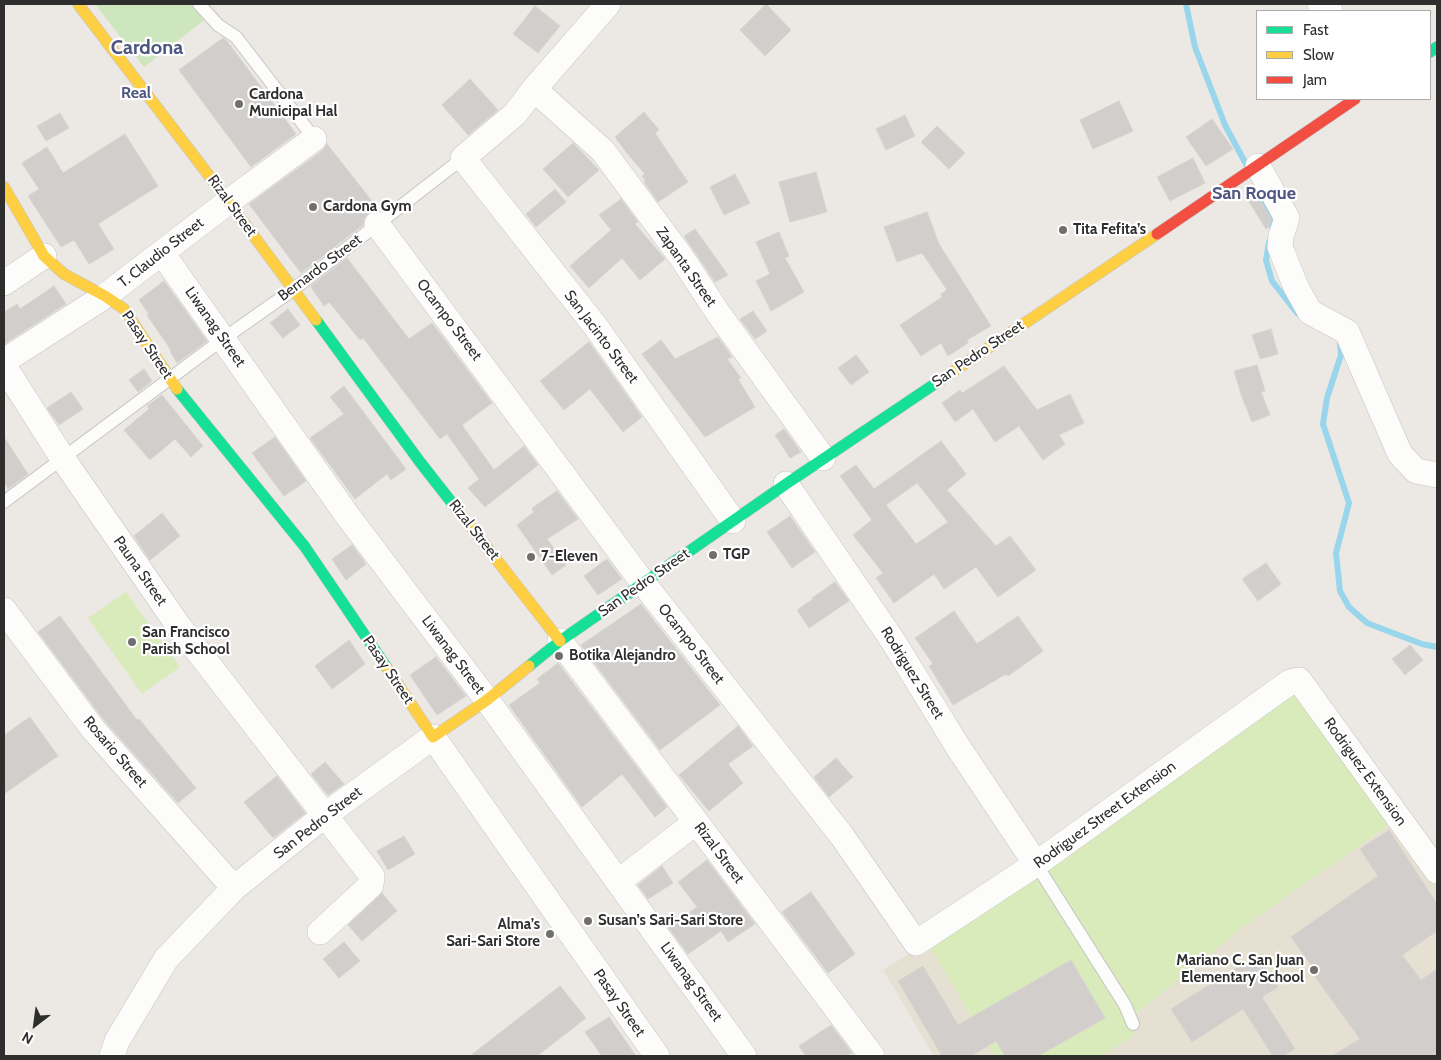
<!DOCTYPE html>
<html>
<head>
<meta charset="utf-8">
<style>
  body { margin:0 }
  #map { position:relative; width:1441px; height:1060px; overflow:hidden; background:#ece8e4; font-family:Cabin,sans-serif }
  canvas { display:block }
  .frame { position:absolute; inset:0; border:5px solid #2e2e2e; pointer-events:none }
  .legend { position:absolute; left:1256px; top:10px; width:175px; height:90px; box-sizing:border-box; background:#fff; border:1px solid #ababab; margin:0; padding:6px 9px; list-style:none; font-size:15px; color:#2e2e2e }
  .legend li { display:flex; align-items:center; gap:10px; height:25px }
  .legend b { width:25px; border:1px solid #ababab }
  .north { position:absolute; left:10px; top:1000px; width:50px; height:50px; -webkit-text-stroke:4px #fff; paint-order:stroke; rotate:210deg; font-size:14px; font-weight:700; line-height:20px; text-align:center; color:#2e2e2e }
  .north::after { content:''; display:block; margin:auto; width:18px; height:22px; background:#2e2e2e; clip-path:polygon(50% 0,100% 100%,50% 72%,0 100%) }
</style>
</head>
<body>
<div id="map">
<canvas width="1441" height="1060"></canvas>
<div class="frame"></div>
<ul class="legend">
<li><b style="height:6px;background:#16e098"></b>Fast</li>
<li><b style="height:6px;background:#ffcf43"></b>Slow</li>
<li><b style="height:6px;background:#f24e42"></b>Jam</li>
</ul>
<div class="north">N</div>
</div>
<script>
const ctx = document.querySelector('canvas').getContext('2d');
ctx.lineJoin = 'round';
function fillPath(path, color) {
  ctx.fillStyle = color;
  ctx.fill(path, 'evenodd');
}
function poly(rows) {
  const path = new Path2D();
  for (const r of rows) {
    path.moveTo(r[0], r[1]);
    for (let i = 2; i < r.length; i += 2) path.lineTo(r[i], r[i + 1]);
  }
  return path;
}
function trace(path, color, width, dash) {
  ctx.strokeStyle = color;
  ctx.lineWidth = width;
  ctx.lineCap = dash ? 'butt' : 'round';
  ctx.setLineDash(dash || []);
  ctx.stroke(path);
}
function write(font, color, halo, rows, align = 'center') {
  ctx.font = font + ' Cabin,sans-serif';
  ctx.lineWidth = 4.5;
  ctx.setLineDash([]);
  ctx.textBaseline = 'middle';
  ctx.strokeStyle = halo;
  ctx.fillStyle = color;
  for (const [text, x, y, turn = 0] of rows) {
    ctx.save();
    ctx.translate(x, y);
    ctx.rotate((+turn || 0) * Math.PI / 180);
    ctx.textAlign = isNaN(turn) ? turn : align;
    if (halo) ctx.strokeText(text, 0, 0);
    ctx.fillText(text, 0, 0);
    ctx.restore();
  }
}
fillPath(poly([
  [1391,824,1437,882,1437,1056,1102,1056,1132,1036,1137,1013,1243,927],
  [927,942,995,1056,934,1056,883,970]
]), '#e6e0d3');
fillPath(poly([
  [95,4,194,4,203,21,144,67]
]), '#cee6be');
fillPath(poly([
  [126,592,180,667,142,694,88,618],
  [1297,687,1391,824,1243,927,1137,1013,1133,1036,1102,1056,995,1056,927,942]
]), '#d9eabb');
trace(poly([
  [1186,4,1195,47,1225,125,1247,166],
  [1261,196,1274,231],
  [1269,242,1266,260,1272,281,1297,313,1301,315],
  [1340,343,1341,355,1327,398,1323,424,1349,503,1336,553,1340,591,1349,607,1367,623,1422,644,1437,647]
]), '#99d6ec', 6);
const building = poly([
  [766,4,791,30,765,56,740,30,766,4],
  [535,6,560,26,538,53,513,34,535,6],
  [223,38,227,41,296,134,251,167,179,70,223,38],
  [470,79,498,110,468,135,442,105,470,79],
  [1119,101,1133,131,1093,149,1080,120,1119,101],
  [644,112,659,130,655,133,688,182,658,202,644,182,646,181,642,176,645,174,626,152,615,137,644,112],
  [60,113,69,128,46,141,37,126,60,113],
  [905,115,915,136,886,150,876,129,905,115],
  [1212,119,1233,149,1206,166,1186,137,1212,119],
  [937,126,965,153,949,169,921,142,937,126],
  [125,134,158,186,98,224,114,249,89,264,74,240,61,247,28,196,39,189,22,163,47,147,63,173,125,134],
  [573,143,599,170,568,197,543,169,573,143],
  [327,144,379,210,375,210,368,213,364,219,363,225,301,273,249,204,322,151,327,144],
  [1193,158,1205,183,1170,201,1157,177,1193,158],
  [816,172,827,212,790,222,779,182,816,172],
  [735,174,750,203,724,215,710,187,735,174],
  [555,189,566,202,536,227,526,214,555,189],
  [1257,195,1271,219,1269,227,1266,229,1248,200,1257,195],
  [621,199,638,222,635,224,665,259,640,280,622,258,589,288,570,266,611,230,599,215,621,199],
  [927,212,939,244,991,326,967,340,968,343,948,356,941,343,921,356,900,325,942,297,941,294,947,290,922,253,897,262,884,227,927,212],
  [695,229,728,275,715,282,684,236,695,229],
  [779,232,789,256,785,258,804,292,771,311,756,281,770,274,756,242,779,232],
  [347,258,409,339,432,323,492,403,462,425,494,470,524,446,538,465,485,507,468,488,479,479,447,434,440,439,363,338,360,340,329,302,324,306,313,290,311,286,347,258],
  [164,281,207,341,177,363,170,351,171,350,147,315,149,314,139,300,164,281],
  [54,286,66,304,4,344,4,312,17,304,20,309,54,286],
  [288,309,300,325,283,338,270,323,288,309],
  [753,311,767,331,755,339,740,319,753,311],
  [1271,329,1278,354,1260,359,1252,335,1271,329],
  [718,337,732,357,727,359,741,378,738,379,755,407,705,437,642,354,661,340,675,359,718,337],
  [589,342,642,417,623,432,590,389,564,410,540,381,589,342],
  [856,355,869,372,851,385,838,368,856,355],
  [1257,365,1265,391,1261,392,1270,415,1252,422,1242,397,1234,371,1257,365],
  [1004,366,1037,410,1070,394,1084,423,1059,435,1065,444,1043,460,1019,426,995,442,973,409,955,422,942,403,960,390,962,393,1004,366],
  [144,369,152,381,138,392,129,380,144,369],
  [344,386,406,469,391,480,387,474,355,499,310,438,344,414,330,397,344,386],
  [71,392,83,409,59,425,47,408,71,392],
  [162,395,203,446,191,457,175,439,150,460,124,430,149,409,147,406,162,395],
  [784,429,801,452,790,458,775,435,784,429],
  [4,437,28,474,8,489,4,482,4,437],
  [275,437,306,481,284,496,252,453,275,437],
  [941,441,966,474,947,490,996,546,1010,536,1036,570,998,597,976,567,944,589,934,574,894,603,876,578,883,573,853,535,872,520,840,476,856,465,874,489,941,441],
  [917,483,948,522,916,544,886,505,917,483],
  [557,491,578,519,547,539,566,565,552,575,517,525,534,512,532,508,557,491],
  [162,513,180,536,150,560,134,536,162,513],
  [790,516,815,552,792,568,767,532,790,516],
  [352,545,366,564,346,580,332,559,352,545],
  [607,559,622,579,598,595,584,576,607,559],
  [1266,563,1281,584,1258,601,1242,579,1266,563],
  [835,582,849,601,809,628,797,610,813,599,812,598,835,582],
  [641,604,720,705,660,750,581,645,641,604],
  [954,611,977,644,1018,616,1043,651,1008,676,1006,674,953,705,929,666,933,664,915,638,954,611],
  [60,616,137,720,139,719,196,788,178,803,104,720,38,632,60,616],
  [349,640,365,664,332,689,315,666,349,640],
  [1410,645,1423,660,1405,675,1392,659,1410,645],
  [436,657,466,696,437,715,410,675,436,657],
  [558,663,667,807,655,817,622,774,582,807,509,705,540,683,537,679,558,663],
  [30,717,58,756,4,794,4,735,30,717],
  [738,726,753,746,728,764,743,783,709,811,679,775,738,726],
  [836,758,853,777,829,797,814,777,836,758],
  [325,762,344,784,328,795,311,774,325,762],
  [277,776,305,813,273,838,244,802,277,776],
  [1389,830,1437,904,1437,931,1402,955,1421,980,1437,969,1437,1056,1332,1056,1360,1039,1311,971,1314,969,1291,937,1378,876,1360,849,1389,830],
  [404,836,415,854,388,870,377,851,404,836],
  [707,860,755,924,728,942,721,931,688,954,668,927,697,907,678,882,707,860],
  [662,866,673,883,648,899,638,885,662,866],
  [811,892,855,954,828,973,782,912,811,892],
  [382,893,397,911,362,941,348,925,382,893],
  [344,942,360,961,339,978,323,959,344,942],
  [1257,955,1278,987,1262,997,1295,1049,1283,1056,1273,1056,1243,1009,1192,1042,1171,1009,1257,955],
  [1071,960,1105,1018,1038,1056,1005,1056,996,1041,971,1056,942,1056,898,981,923,966,958,1025,1071,960],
  [560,986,586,1018,537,1056,470,1056,560,986],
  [609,1017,636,1056,602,1056,585,1032,609,1017],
  [831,1025,852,1053,847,1056,806,1056,799,1046,831,1025]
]);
fillPath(building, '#d1cecb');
trace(building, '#d7d4d0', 1);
const lane = poly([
  [199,4,218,25,236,37,317,142],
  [4,502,223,339,294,289,463,158],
  [1036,864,1125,1005,1133,1024]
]);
const street = poly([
  [608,4,534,89,515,114,463,158,596,327,733,521],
  [1320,4,1330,11],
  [534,89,603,151,682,258,718,313,823,458],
  [1258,166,1287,218,1281,236,1280,247,1296,287,1310,312,1347,332,1400,454,1416,471,1437,475],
  [377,224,644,584,842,836,916,943,1036,864,1290,682,1299,680,1437,871],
  [162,253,347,515,487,700,744,1056],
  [4,283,44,256],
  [4,361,105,296,228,202,314,139],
  [4,366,63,459,180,628,372,876,371,885,320,932],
  [786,484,893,641,958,747,1036,864],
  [4,610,93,729,234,888],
  [560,641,872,1056],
  [618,882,696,822],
  [112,1056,117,1041,166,959,234,888,325,815,433,737,657,1056]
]);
const fast = poly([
  [1430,52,1437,47],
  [316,320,420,462,456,508],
  [177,389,305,547,387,668],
  [529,666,560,641,786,484,948,375]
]);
const slow = poly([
  [78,4,210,177,316,320],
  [4,187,44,256,64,274,105,296,124,309,177,389],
  [948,375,1157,234],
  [456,508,560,641],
  [387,668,433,737,487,700,529,666]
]);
const jam = poly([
  [1157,234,1355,99]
]);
trace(lane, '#c5c4c5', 14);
trace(street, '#c5c4c5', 26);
trace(fast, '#c5c4c5', 12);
trace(slow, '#c5c4c5', 12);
trace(jam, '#c5c4c5', 12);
trace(lane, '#fcfcfb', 12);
trace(street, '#fcfcfb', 25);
trace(fast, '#16e098', 11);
trace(slow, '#ffcf43', 11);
trace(jam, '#f24e42', 11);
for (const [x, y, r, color] of [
  [239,104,5,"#706f6e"],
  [313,207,5,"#706f6e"],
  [1063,230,5,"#706f6e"],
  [713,555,5,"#706f6e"],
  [531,557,5,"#706f6e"],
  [132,642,5,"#706f6e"],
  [559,656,5,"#706f6e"],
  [588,921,5,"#706f6e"],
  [550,934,5,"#706f6e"],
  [1314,970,5,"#706f6e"]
]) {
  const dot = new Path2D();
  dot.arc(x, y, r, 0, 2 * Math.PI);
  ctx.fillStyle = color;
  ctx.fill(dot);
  trace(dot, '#fff', 2);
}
write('bold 15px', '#2e2e2e', '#fff', [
  ["Cardona",249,95],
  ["Municipal Hal",249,112],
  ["Cardona Gym",323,207],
  ["Tita Fefita’s",1073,230],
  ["TGP",723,555],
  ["7-Eleven",541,557],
  ["San Francisco",142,633],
  ["Parish School",142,650],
  ["Botika Alejandro",569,656],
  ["Susan’s Sari-Sari Store",598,921],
  ["Alma’s",540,925,"right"],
  ["Sari-Sari Store",540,942,"right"],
  ["Mariano C. San Juan",1304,961,"right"],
  ["Elementary School",1304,978,"right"]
], 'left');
write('15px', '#2e2e2e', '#fff', [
  ["Rizal Street",232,206,54],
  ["T. Claudio Street",161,253,-38],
  ["Zapanta Street",686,267,55],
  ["Bernardo Street",320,268,-37],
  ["Ocampo Street",449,320,53],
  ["Liwanag Street",215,327,55],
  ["San Jacinto Street",601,337,53],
  ["Pasay Street",147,345,56],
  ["San Pedro Street",978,354,-34],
  ["Rizal Street",474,530,52],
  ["Pauna Street",140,571,55],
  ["San Pedro Street",644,583,-35],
  ["Ocampo Street",691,644,52],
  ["Liwanag Street",453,655,53],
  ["Pasay Street",388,670,56],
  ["Rodriguez Street",912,673,58],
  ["Rosario Street",115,752,49],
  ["Rodriguez Extension",1365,772,54],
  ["Rodriguez Street Extension",1105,815,-36],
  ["San Pedro Street",318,823,-38],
  ["Rizal Street",719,853,53],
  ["Liwanag Street",691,982,54],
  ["Pasay Street",619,1003,55]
]);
write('bold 16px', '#4d5680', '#fff', [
  ["Real",136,93]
]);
write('bold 18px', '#4d5680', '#fff', [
  ["San Roque",1254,194]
]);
write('bold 20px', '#4d5680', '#fff', [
  ["Cardona",147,48]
]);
</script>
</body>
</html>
